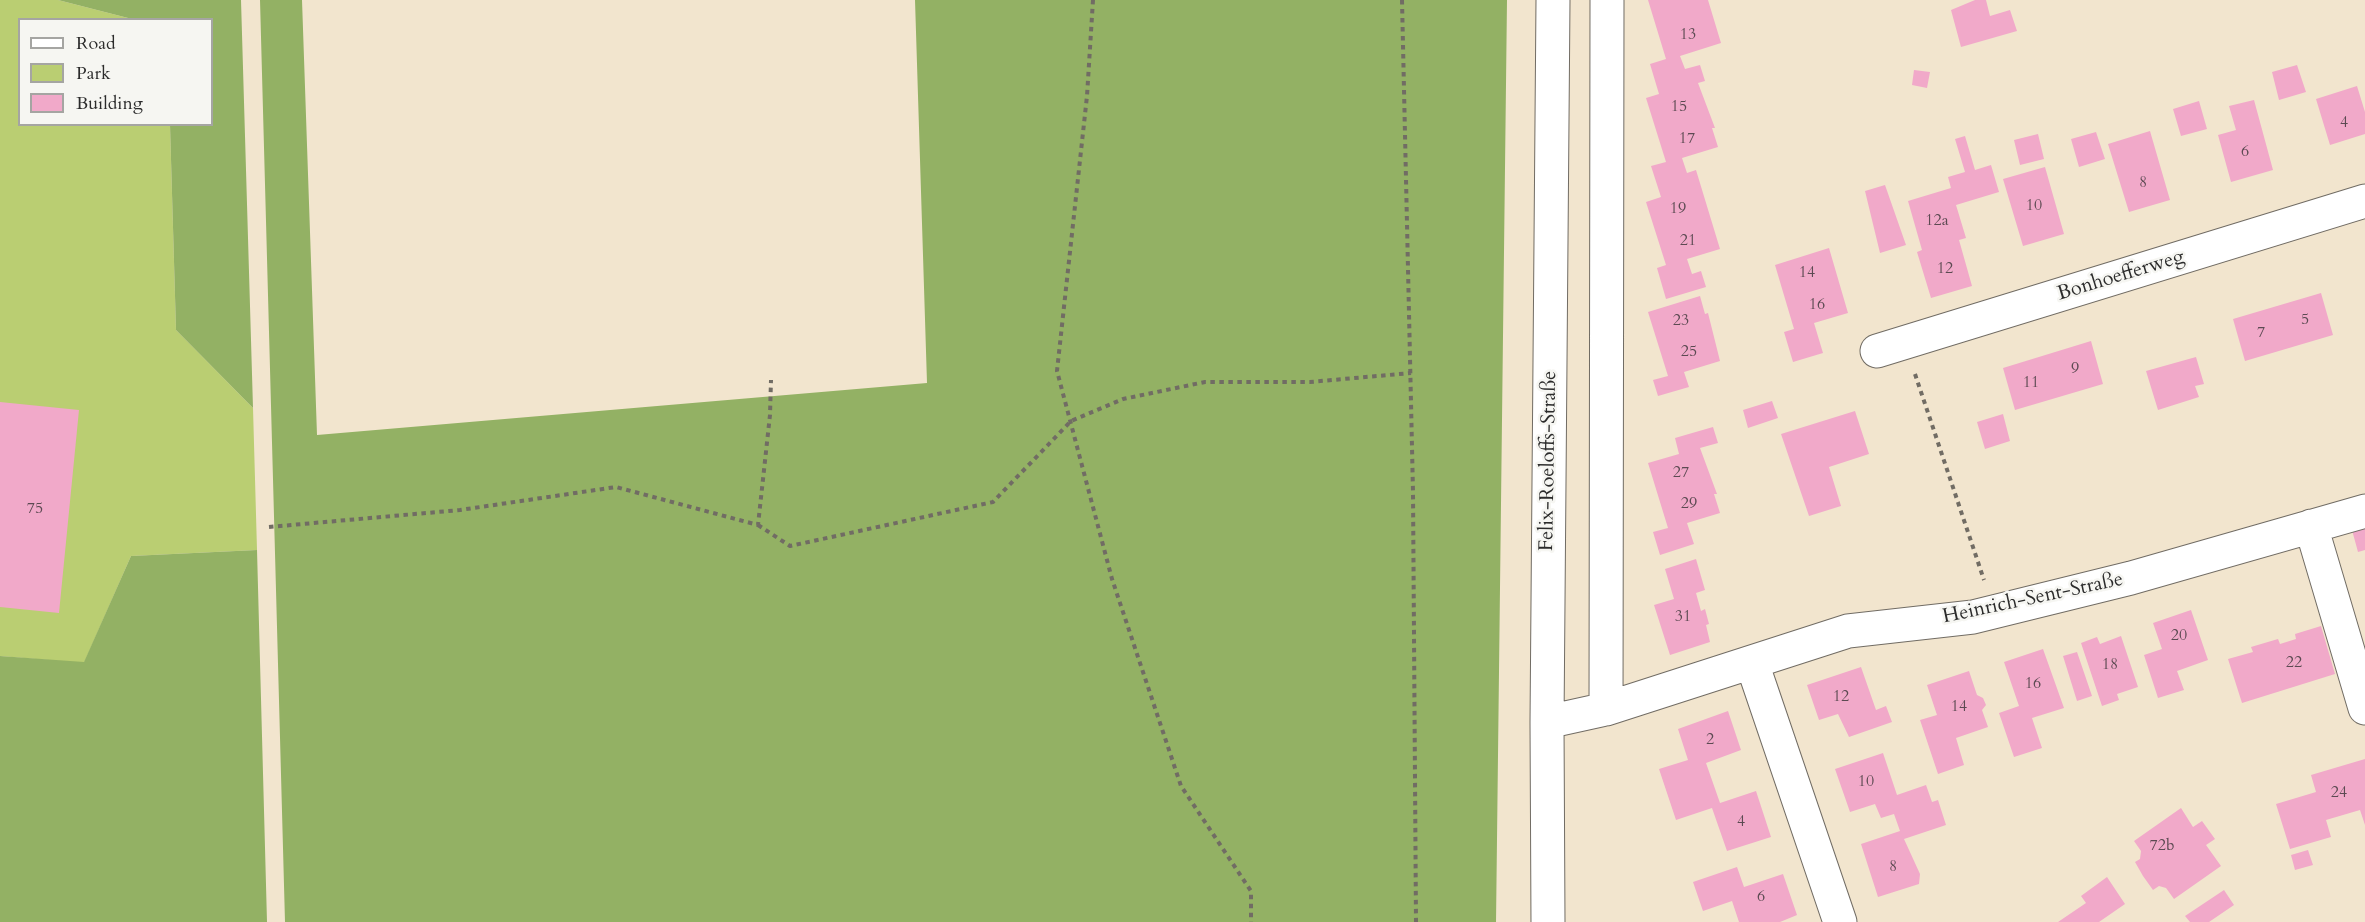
<!DOCTYPE html>
<html>
<head>
<meta charset="utf-8">
<style>
  body { margin:0 }
  #map { position:relative; width:2365px; height:922px; overflow:hidden; background:#f2e5ce; font-family:Cardo,serif }
  canvas { display:block }
  .legend { position:absolute; left:18px; top:18px; width:195px; height:108px; box-sizing:border-box; background:#f6f6f2; border:2px solid #a5a5a2; margin:0; padding:8px 10px; list-style:none; font-size:18px; color:#2b2b2b }
  .legend li { display:flex; align-items:center; gap:12px; height:30px }
  .legend b { width:30px; border:2px solid #a5a5a2 }
</style>
</head>
<body>
<div id="map">
<canvas width="2365" height="922"></canvas>
<ul class="legend">
<li><b style="height:8px;background:#fff"></b>Road</li>
<li><b style="height:16px;background:#bace72"></b>Park</li>
<li><b style="height:16px;background:#f1a9c9"></b>Building</li>
</ul>
</div>
<script>
const ctx = document.querySelector('canvas').getContext('2d');
ctx.lineJoin = 'round';
function fillPath(path, color) {
  ctx.fillStyle = color;
  ctx.fill(path, 'evenodd');
}
function poly(rows) {
  const path = new Path2D();
  for (const r of rows) {
    path.moveTo(r[0], r[1]);
    for (let i = 2; i < r.length; i += 2) path.lineTo(r[i], r[i + 1]);
  }
  return path;
}
function trace(path, color, width, dash) {
  ctx.strokeStyle = color;
  ctx.lineWidth = width;
  ctx.lineCap = dash ? 'butt' : 'round';
  ctx.setLineDash(dash || []);
  ctx.stroke(path);
}
function write(font, color, halo, rows, align = 'center') {
  ctx.font = font + ' Cardo,serif';
  ctx.lineWidth = 5;
  ctx.setLineDash([]);
  ctx.textBaseline = 'middle';
  ctx.strokeStyle = halo;
  ctx.fillStyle = color;
  for (const [text, x, y, turn = 0] of rows) {
    ctx.save();
    ctx.translate(x, y);
    ctx.rotate((+turn || 0) * Math.PI / 180);
    ctx.textAlign = isNaN(turn) ? turn : align;
    if (halo) ctx.strokeText(text, 0, 0);
    ctx.fillText(text, 0, 0);
    ctx.restore();
  }
}
fillPath(poly([
  [0,0,58,0,132,19,20,20,20,124,170,125,176,330,253,408,257,550,131,556,84,663,0,656]
]), '#bace72');
fillPath(poly([
  [58,0,241,0,253,408,176,330,170,125,212,124,212,20,132,19],
  [260,0,302,0,317,435,927,383,915,0,1507,0,1496,922,285,922],
  [257,550,267,922,0,922,0,656,84,662,131,556]
]), '#93b164');
fillPath(poly([
  [1648,0,1708,0,1721,43,1680,56,1685,69,1700,65,1705,81,1698,83,1715,128,1712,128,1718,147,1682,158,1687,173,1696,170,1720,249,1687,259,1692,274,1701,271,1706,287,1666,299,1657,268,1666,265,1646,202,1661,197,1651,166,1666,162,1646,98,1659,94,1650,64,1666,59],
  [1975,0,1986,0,1990,16,2010,10,2017,31,1961,47,1951,10],
  [2297,65,2306,92,2279,100,2272,72],
  [1914,70,1930,72,1927,88,1912,85],
  [2357,86,2365,112,2365,134,2330,145,2316,99],
  [2254,100,2273,170,2231,182,2218,135,2236,130,2229,106],
  [2199,101,2207,129,2181,136,2173,109],
  [2150,131,2170,200,2129,212,2108,144],
  [2096,132,2105,159,2079,167,2071,139],
  [2038,134,2044,159,2020,165,2014,140],
  [1965,136,1975,170,1991,165,1999,192,1956,205,1966,238,1959,240,1972,286,1931,298,1917,252,1922,250,1908,201,1951,188,1948,177,1965,172,1955,139],
  [2045,167,2064,234,2023,246,2003,179],
  [1885,185,1906,245,1880,253,1865,191],
  [1829,248,1848,313,1814,323,1823,353,1793,362,1784,332,1794,329,1775,265],
  [2321,293,2333,335,2245,361,2233,319],
  [1700,296,1705,314,1708,313,1720,361,1684,372,1689,387,1658,396,1653,380,1668,376,1648,312],
  [2091,341,2103,384,2015,410,2003,368],
  [2196,357,2204,384,2195,386,2199,397,2158,410,2146,371],
  [1772,401,1778,418,1748,428,1743,410],
  [0,402,79,410,59,613,0,607],
  [1855,411,1869,454,1829,467,1841,506,1809,516,1781,434],
  [2003,414,2010,441,1985,449,1977,422],
  [1713,427,1718,443,1700,448,1717,494,1714,494,1720,513,1687,523,1694,544,1660,555,1653,532,1668,528,1648,463,1679,454,1675,438],
  [2365,526,2365,550,2358,552,2352,530],
  [1696,559,1705,590,1696,593,1701,611,1705,609,1709,624,1706,625,1710,642,1670,655,1654,605,1674,599,1665,569],
  [2191,610,2208,660,2177,671,2184,690,2158,698,2144,655,2162,649,2153,623],
  [2321,626,2335,674,2242,703,2228,659,2253,652,2251,647,2278,639,2280,644,2296,639,2295,634],
  [2121,636,2138,687,2117,694,2119,700,2102,706,2081,643,2097,637,2100,644],
  [2043,649,2064,708,2032,718,2042,748,2014,757,1999,713,2019,706,2004,662],
  [2077,652,2092,696,2077,701,2063,656],
  [1861,667,1876,710,1886,706,1892,722,1849,737,1838,714,1819,720,1807,685],
  [1969,671,1977,695,1983,698,1986,705,1982,710,1988,727,1956,738,1964,765,1938,774,1920,720,1937,715,1927,685],
  [1728,711,1741,750,1706,763,1720,803,1756,791,1771,837,1727,851,1712,808,1676,820,1659,769,1688,760,1678,729],
  [1883,753,1897,795,1926,785,1932,802,1938,800,1946,825,1904,839,1920,874,1919,884,1878,897,1861,844,1900,831,1894,814,1881,818,1875,804,1850,812,1835,769],
  [2365,759,2365,825,2360,810,2326,820,2331,837,2290,849,2276,804,2316,792,2311,775],
  [2181,808,2193,827,2202,821,2215,839,2206,845,2221,866,2174,899,2166,888,2159,886,2153,890,2143,876,2135,862,2140,859,2141,851,2134,841],
  [2308,850,2313,865,2295,870,2291,855],
  [1737,867,1744,887,1783,874,1797,915,1780,922,1739,922,1732,901,1703,911,1693,882],
  [2107,877,2125,904,2099,922,2058,922,2086,903,2081,896],
  [2224,890,2234,905,2209,922,2190,922,2185,916]
]), '#f1a9c9');
const minor = poly([
  [1877,351,2365,201],
  [2311,526,2365,708],
  [1752,663,1840,922],
  [1606,709,1607,0],
  [1547,722,1606,709,1848,631,1973,617,2131,578,2365,511],
  [1548,922,1547,722,1553,0]
]);
trace(minor, '#716c64', 35);
trace(poly([
  [1093,0,1087,96,1057,371,1112,579,1181,786,1251,891,1251,922],
  [1402,0,1413,492,1416,922],
  [1915,374,1984,580],
  [758,525,790,546,993,502,1071,421,1123,399,1205,382,1310,382,1411,373],
  [269,527,460,510,616,487,758,525,770,415,771,380]
]), '#716c64', 4, [4.5, 4.5]);
trace(minor, '#fff', 33);
write('16px', '#5c4a52', null, [
  ["13",1688,35],
  ["15",1679,107],
  ["4",2344,123],
  ["17",1687,139],
  ["6",2245,152],
  ["8",2143,183],
  ["10",2034,206],
  ["19",1678,209],
  ["12a",1937,221],
  ["21",1688,241],
  ["12",1945,269],
  ["14",1807,273],
  ["16",1817,305],
  ["5",2305,320],
  ["23",1681,321],
  ["7",2261,333],
  ["25",1689,352],
  ["9",2075,369],
  ["11",2031,383],
  ["27",1681,473],
  ["29",1689,504],
  ["75",35,509],
  ["31",1683,617],
  ["20",2179,636],
  ["22",2294,663],
  ["18",2110,665],
  ["16",2033,684],
  ["12",1841,697],
  ["14",1959,707],
  ["2",1710,740],
  ["10",1866,782],
  ["24",2339,793],
  ["4",1741,822],
  ["72b",2162,846],
  ["8",1893,867],
  ["6",1761,897]
]);
write('20px', '#2b2b2b', '#f6f6f2', [
  ["Bonhoefferweg",2121,276,-17],
  ["Felix-Roeloffs-Straße",1549,461,-89],
  ["Heinrich-Sent-Straße",2033,599,-12]
]);
</script>
</body>
</html>
